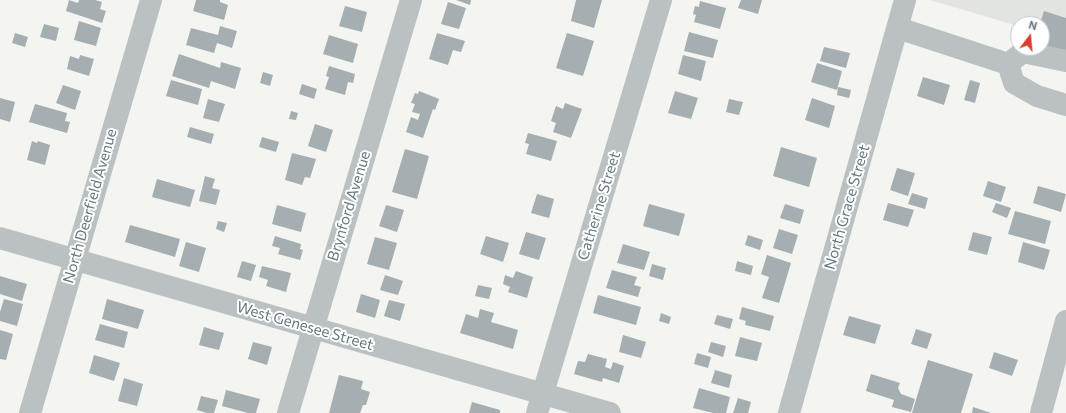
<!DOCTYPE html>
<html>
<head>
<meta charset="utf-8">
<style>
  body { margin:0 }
  #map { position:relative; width:1066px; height:413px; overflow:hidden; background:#f4f4f1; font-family:Commissioner,sans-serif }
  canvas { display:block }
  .north { position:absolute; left:1010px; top:16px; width:40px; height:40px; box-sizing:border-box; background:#fff; border:1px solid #c1c9cc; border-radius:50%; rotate:16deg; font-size:11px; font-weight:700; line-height:16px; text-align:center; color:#657880 }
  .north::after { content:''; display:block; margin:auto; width:14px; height:18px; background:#d93e2c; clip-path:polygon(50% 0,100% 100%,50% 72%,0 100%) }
</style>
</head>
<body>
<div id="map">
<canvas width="1066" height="413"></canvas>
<div class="north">N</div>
</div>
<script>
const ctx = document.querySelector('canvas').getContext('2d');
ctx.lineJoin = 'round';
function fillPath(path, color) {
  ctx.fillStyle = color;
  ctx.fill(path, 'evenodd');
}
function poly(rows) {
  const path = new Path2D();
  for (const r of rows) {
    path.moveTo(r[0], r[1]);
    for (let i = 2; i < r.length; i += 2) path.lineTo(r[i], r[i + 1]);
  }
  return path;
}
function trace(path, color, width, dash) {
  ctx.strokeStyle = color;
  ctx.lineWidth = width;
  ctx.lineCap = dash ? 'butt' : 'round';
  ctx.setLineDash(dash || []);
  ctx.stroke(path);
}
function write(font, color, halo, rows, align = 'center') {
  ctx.font = font + ' Commissioner,sans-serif';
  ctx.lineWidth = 4;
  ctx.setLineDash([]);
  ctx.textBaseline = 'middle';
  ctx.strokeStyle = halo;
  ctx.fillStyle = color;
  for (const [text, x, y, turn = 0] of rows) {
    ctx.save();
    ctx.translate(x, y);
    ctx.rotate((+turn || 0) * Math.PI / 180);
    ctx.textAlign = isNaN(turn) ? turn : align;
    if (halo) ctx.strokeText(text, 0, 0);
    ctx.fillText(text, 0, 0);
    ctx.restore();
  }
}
fillPath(poly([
  [930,0,1066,0,1066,39,1042,24,1018,24,1018,26]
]), '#e2e4e2');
fillPath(poly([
  [69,0,78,3,79,0,95,0,102,2,100,9,106,11,102,23,66,11],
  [196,0,220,0,220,2,228,5,224,20,193,11],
  [456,0,471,0,470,5],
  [576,0,602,0,594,28,571,21],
  [741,0,762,0,758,14,738,8],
  [700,1,726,8,720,29,694,22,696,15,693,14,695,6,699,7],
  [448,2,466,8,459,29,441,24],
  [345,6,367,12,362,32,339,26],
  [1044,11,1066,18,1066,53,1042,46,1042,24,1040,24],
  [79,21,101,28,96,46,74,40],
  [44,24,59,28,56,41,40,37],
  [220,26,237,31,232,48,217,43,214,53,186,45,191,28,218,35],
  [689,32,718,40,713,58,684,51],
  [15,33,28,37,25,47,12,43],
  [437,33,465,41,461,52,453,50,448,65,429,59],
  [567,33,594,41,583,76,556,68],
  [329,35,358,44,353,63,323,54],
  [824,47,850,53,846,68,820,61],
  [179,54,220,68,221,62,241,68,235,89,211,81,209,88,172,76],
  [80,55,94,59,89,76,67,69,70,56,79,59],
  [683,55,706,61,701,81,678,74],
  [817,63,842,71,837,90,811,82],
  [329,66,355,74,353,83,348,82,345,95,325,89,329,77,326,76],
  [263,72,273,75,270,86,260,83],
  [923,77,950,85,944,105,917,96],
  [171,80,202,89,198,105,166,96],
  [970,80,980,83,975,103,964,100],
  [302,84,317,89,314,99,299,94],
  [63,85,81,91,75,110,56,103],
  [838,87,851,90,849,98,837,95],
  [419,91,439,99,435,110,433,109,423,138,406,132,411,117,418,120,420,114,412,112,415,104,411,103,415,93,418,94],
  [675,91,698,98,691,119,668,113],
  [0,98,15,102,10,122,0,119],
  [812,98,835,106,829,128,805,120],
  [208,99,225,104,219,122,203,118],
  [729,99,743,102,739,115,726,112],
  [565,103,582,109,571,138,553,132,556,123,551,121,556,106,563,109],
  [35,104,67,113,65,121,70,122,67,133,29,122],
  [291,111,298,113,296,120,289,119],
  [315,124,333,130,326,152,308,146],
  [190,127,214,134,211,144,187,137],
  [528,133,557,141,551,161,526,154,529,144,525,143],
  [262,137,279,142,276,152,259,147],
  [32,141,37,143,38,141,50,145,45,165,27,160],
  [781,147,817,158,809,187,773,176],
  [405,149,429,156,417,199,392,192],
  [292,153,316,159,310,178,305,177,302,185,285,180],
  [897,168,915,173,908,196,890,190],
  [205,176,215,179,212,188,220,190,216,205,199,201],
  [157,179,195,190,190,207,152,197],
  [988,181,1006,187,1001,202,983,196],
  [1038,186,1066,194,1061,212,1033,203],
  [912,193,928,198,925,209,908,204],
  [537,194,554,199,549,218,531,213],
  [888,203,914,210,908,227,883,220],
  [996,203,1011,208,1007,218,992,212],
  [649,204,685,214,679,236,643,226],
  [785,204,804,210,800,224,780,218],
  [277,205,306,213,301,232,272,224],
  [386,205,404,210,397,232,379,226],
  [1015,211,1051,221,1045,244,1008,234],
  [218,221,227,223,224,232,216,229],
  [130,225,180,239,175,257,125,242],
  [779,229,798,235,792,254,773,248],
  [526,232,546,238,539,260,519,254],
  [973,232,992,237,987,255,968,250],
  [748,235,763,240,760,250,745,245],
  [275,236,301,244,300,249,303,250,300,260,278,254,280,248,272,246],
  [486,236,509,243,503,262,480,254],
  [375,237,397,243,389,270,367,264],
  [186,242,206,248,199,272,179,266],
  [1023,242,1050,250,1044,270,1018,262],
  [623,244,650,252,644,270,617,263],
  [767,255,791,263,779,303,762,298,769,277,761,274],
  [242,261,256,265,251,281,237,277],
  [737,261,753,266,751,275,735,271],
  [652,264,666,268,663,280,649,276],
  [262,266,291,273,286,292,266,286,268,280,259,277],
  [612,270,637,277,634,285,641,287,638,297,606,288],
  [516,271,533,277,527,298,508,292,510,287,503,284,505,275,513,278],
  [385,275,403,281,398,295,380,290],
  [0,276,27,284,22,301,0,294],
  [478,285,492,288,489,299,475,296],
  [361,294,380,300,375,318,356,312],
  [598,295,641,307,636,325,593,313],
  [4,299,23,304,17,326,0,321,0,312],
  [107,299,144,310,138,329,102,319],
  [389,300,405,304,400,321,384,316],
  [742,307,774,316,770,331,745,325,746,321,739,319],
  [480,309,494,313,491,322,518,330,513,349,460,333,466,314,478,318],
  [661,313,671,317,669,324,659,321],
  [717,315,733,319,730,329,714,324],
  [849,316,881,325,875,344,843,335],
  [100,324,128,332,124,348,95,340],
  [204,327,224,333,219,350,199,345],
  [916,329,932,334,927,349,911,344],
  [0,330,13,334,6,360,0,359],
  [623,335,646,342,641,358,619,352],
  [740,337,762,343,757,361,735,356],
  [253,342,272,347,267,365,248,359],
  [711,342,726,346,723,357,708,352],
  [994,352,1018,360,1012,376,989,368],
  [697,353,711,357,708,368,694,364],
  [588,354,607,359,605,367,611,369,613,362,624,366,619,383,603,378,602,382,574,374,578,361,585,362],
  [94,355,120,363,114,381,89,373],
  [928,360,973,374,961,413,912,413],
  [715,370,732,375,729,388,711,383],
  [871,374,900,383,898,388,901,394,915,399,911,412,892,407,894,400,866,391],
  [339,375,363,381,361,389,370,392,366,405,363,405,360,413,329,413],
  [124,378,143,384,137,406,118,401],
  [699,388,730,397,726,413,713,413,693,408],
  [226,390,260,399,256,413,248,413,222,406],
  [201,396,218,400,214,413,207,413,197,410],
  [738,398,751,402,748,413,733,413],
  [472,402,500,410,500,413,469,413],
  [973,407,991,413,972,413]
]), '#a5aeb1');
trace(poly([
  [898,28,1008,64,1014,83,1037,96,1066,105],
  [1008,64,1023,52,1066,61],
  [0,238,610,413],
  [30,413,151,0],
  [288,413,411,0],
  [537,413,661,0],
  [789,413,905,0],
  [1041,413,1066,321]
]), '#bbc1c3', 22);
write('15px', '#657880', '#fff', [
  ["North Deerfield Avenue",90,206,-74],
  ["Brynford Avenue",349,206,-73],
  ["Catherine Street",599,206,-73],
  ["North Grace Street",847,207,-74],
  ["West Genesee Street",305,326,16]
]);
</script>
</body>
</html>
